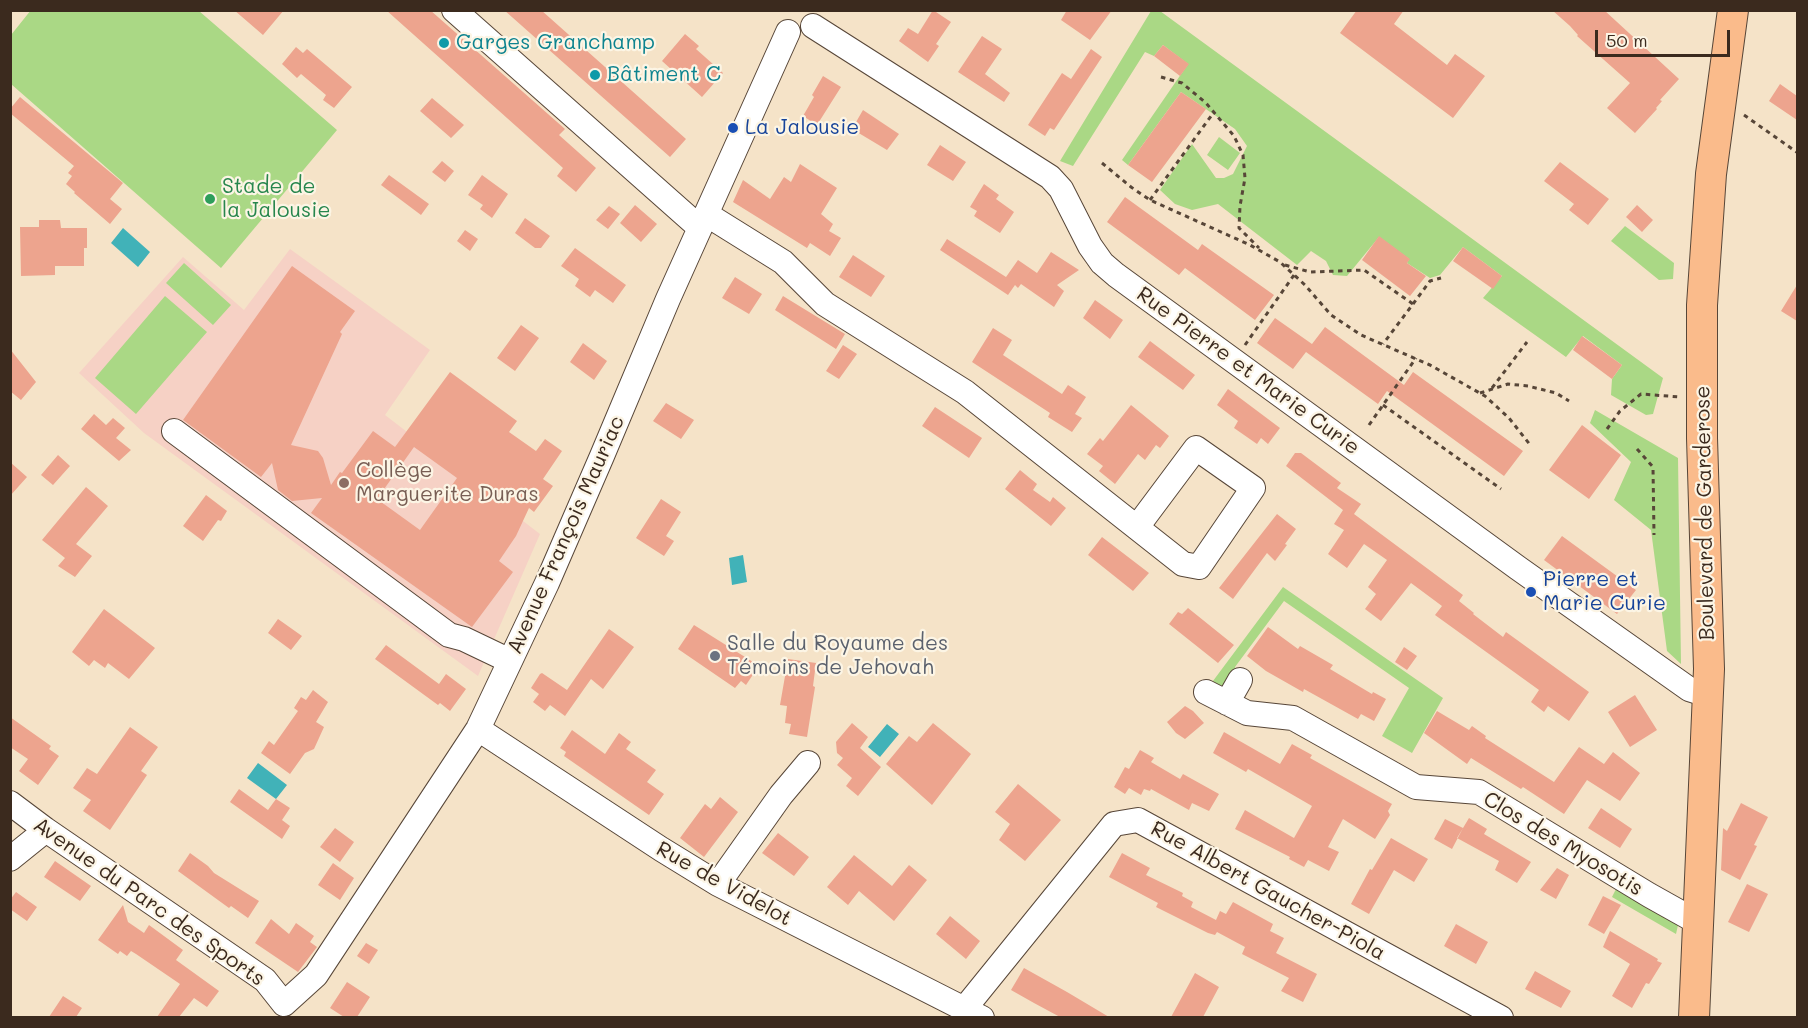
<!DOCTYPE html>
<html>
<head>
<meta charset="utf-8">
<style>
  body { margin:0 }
  #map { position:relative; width:1808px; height:1028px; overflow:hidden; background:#f5e3c8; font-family:Mali,sans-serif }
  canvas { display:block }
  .frame { position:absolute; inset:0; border:12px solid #3b2a1e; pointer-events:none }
  .scale { position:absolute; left:1595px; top:30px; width:135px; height:27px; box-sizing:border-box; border:3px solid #3b2a1e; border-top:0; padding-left:8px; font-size:18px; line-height:21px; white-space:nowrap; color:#3b2a1e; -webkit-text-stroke:4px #fcf5e5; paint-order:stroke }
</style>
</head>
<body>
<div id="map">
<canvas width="1808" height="1028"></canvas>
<div class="frame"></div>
<div class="scale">50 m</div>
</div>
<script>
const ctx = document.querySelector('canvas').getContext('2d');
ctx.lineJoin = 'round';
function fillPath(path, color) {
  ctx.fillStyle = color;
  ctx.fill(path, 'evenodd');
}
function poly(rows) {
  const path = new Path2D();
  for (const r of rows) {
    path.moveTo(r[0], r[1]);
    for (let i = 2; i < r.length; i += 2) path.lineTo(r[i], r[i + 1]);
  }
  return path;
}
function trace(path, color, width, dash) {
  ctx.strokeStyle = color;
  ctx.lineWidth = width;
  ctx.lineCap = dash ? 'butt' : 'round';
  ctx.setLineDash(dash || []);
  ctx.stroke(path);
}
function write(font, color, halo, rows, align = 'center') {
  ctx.font = font + ' Mali,sans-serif';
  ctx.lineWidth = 4.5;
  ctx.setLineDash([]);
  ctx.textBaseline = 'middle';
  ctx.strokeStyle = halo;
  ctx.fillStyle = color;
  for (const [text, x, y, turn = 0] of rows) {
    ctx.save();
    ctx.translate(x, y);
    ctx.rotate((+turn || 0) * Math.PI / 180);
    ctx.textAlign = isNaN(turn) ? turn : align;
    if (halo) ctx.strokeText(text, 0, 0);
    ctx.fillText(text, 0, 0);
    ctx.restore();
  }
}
fillPath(poly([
  [290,249,430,350,385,415,540,534,478,676,144,433,79,373,183,257,244,310]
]), '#f6d1c5');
fillPath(poly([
  [31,10,199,11,337,130,221,268,11,84,11,35],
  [1151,11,1160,11,1663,378,1653,414,1646,415,1611,395,1612,379,1622,365,1583,336,1566,357,1483,298,1502,276,1463,247,1440,275,1430,278,1407,263,1409,259,1379,237,1347,276,1333,275,1326,261,1311,251,1297,265,1218,204,1192,210,1175,204,1160,190,1192,144,1216,178,1224,178,1233,174,1247,146,1235,129,1181,92,1128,165,1122,160,1188,64,1163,45,1154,56,1145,52,1073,166,1060,161],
  [1219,137,1240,153,1228,170,1207,155],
  [1625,226,1674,263,1673,279,1659,280,1611,241],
  [184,263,231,305,213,325,166,283],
  [165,296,207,332,136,414,95,378],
  [1595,410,1678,458,1681,664,1667,651,1651,530,1614,500,1631,462,1590,423],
  [1283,587,1443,698,1412,753,1382,736,1409,688,1284,601,1235,667,1236,675,1219,691,1210,685],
  [1616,889,1678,925,1676,934,1612,897]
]), '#aad885');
fillPath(poly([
  [123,228,150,252,138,267,111,243],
  [743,555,747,582,732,585,729,558],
  [887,724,899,734,880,757,868,747],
  [258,763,287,785,276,799,247,778]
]), '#41b2b8');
fillPath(poly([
  [234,10,284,10,263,35],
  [386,10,430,10,565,129,559,135,596,168,576,192,557,176,563,168],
  [504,10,541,10,686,139,670,157],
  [933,10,951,22,936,44,939,46,928,62,899,41,908,28,918,34],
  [1067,10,1112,10,1090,40,1061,20],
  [1357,10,1404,10,1394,24,1447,65,1455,54,1485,76,1453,118,1340,33],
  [1552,10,1604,10,1679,79,1660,100,1662,101,1656,108,1657,109,1635,133,1607,108,1630,83,1577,36,1578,35,1570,26],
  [685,34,699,46,696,49,723,73,702,97,662,61],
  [982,36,1002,49,985,74,1010,93,1004,102,958,72],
  [1163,45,1189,64,1180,76,1154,56],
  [296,47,303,53,307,49,352,87,334,108,323,100,326,95,301,74,297,78,282,64],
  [1091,49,1102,57,1054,130,1050,128,1045,136,1028,125,1062,73,1071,79],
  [823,76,841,87,817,125,803,116,814,97,812,95],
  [1780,84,1797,96,1797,120,1769,101],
  [1181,92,1206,109,1152,182,1128,165],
  [20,97,123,183,110,199,122,209,110,224,74,193,75,192,66,184,72,176,68,173,74,166,10,113,10,109],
  [432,98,464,125,451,138,420,111],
  [863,110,899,134,887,150,852,129],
  [940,145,966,162,953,181,927,165],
  [442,161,454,171,445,182,432,172],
  [1560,162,1609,199,1588,225,1569,210,1574,204,1544,181],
  [800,164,837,188,821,214,833,224,829,231,841,238,830,256,810,243,807,248,733,202,743,180,770,199,784,177,791,182],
  [389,175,429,204,421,215,381,185],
  [482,175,508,194,492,218,480,209,483,205,468,195],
  [984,184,999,195,996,199,1014,212,1000,233,974,216,977,211,970,207],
  [1125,197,1198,250,1202,244,1274,295,1255,320,1185,268,1179,275,1107,222],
  [635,205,657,224,641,242,620,223],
  [1637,205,1653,220,1642,232,1626,217],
  [609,206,620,214,608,229,596,220],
  [525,218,550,236,541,248,535,248,515,233],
  [39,220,60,220,61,228,87,228,87,248,84,248,84,266,55,266,55,275,21,276,20,227,39,227],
  [465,230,478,239,470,251,457,241],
  [1379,236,1410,259,1407,263,1426,276,1410,296,1362,260],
  [947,239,1006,277,1018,260,1037,273,1051,252,1079,270,1057,285,1064,291,1054,307,1021,284,1018,288,1015,285,1008,295,940,250],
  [1463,247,1502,276,1493,289,1453,261],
  [575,248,626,285,613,303,595,290,590,297,575,286,579,279,561,266],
  [853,255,885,276,871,297,839,277],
  [292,266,355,311,340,332,342,334,291,445,318,451,323,458,331,485,340,472,342,473,373,431,395,447,450,372,517,421,509,432,536,451,545,439,562,451,543,479,553,486,534,512,529,508,516,536,499,561,513,572,472,627,311,513,322,498,292,501,278,490,272,463,261,477,183,420],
  [414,447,457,478,420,530,377,499],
  [735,277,762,294,749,314,722,298],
  [1797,285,1797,321,1781,311],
  [783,296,845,334,836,349,775,310],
  [1095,300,1123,320,1110,339,1083,318],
  [1275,318,1312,344,1325,327,1404,385,1413,372,1523,451,1504,476,1387,391,1378,404,1306,352,1293,369,1257,343],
  [521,325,539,338,515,371,497,358],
  [993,328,1012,340,1003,355,1062,394,1068,385,1086,397,1075,414,1082,418,1072,432,1048,417,1050,413,972,362],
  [1582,336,1622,365,1612,379,1573,350],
  [1150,341,1195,375,1183,390,1138,357],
  [583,343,607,361,594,380,570,362],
  [843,345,857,354,839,379,826,371],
  [10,349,36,382,21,400,10,391],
  [1228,389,1280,428,1268,444,1261,438,1257,444,1234,428,1238,421,1217,405],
  [666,403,694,420,681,439,653,421],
  [1131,405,1169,436,1160,448,1156,445,1145,460,1138,454,1115,484,1099,471,1103,466,1087,454,1100,438,1103,441],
  [935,407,982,438,969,458,922,426],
  [94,414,106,425,113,418,125,428,116,438,131,450,119,461,81,429],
  [1582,425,1621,455,1589,499,1549,470],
  [1295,453,1301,453,1341,483,1337,488,1361,504,1354,514,1463,595,1459,601,1474,613,1473,614,1503,637,1506,632,1589,692,1569,721,1548,706,1544,712,1531,702,1539,690,1435,615,1442,606,1411,583,1381,621,1365,609,1376,594,1368,587,1387,560,1364,544,1347,568,1328,554,1344,530,1334,524,1343,510,1286,466],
  [58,455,70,466,53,485,41,475],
  [10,462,27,477,10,496],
  [1020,470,1037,484,1033,490,1050,502,1053,497,1066,508,1051,526,1005,489],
  [86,487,108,506,76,544,92,556,75,577,58,566,65,558,42,540],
  [206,495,227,511,221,521,218,520,203,541,183,526],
  [661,499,681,512,666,536,674,541,664,556,636,538],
  [1277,514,1296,529,1285,544,1287,545,1275,561,1267,553,1233,599,1219,588],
  [1562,536,1636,590,1617,614,1544,560],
  [1102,537,1149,573,1133,591,1088,555],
  [1188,608,1234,645,1218,663,1169,624,1178,612,1182,614],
  [104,609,155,648,129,679,108,663,105,668,94,660,89,666,72,652],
  [278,619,302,636,291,650,268,633],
  [694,625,753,662,749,669,754,673,746,685,741,681,735,688,678,649],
  [1268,627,1298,649,1300,646,1333,665,1330,669,1372,694,1373,692,1386,699,1374,721,1361,714,1358,719,1304,689,1303,692,1266,671,1247,656],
  [609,629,634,647,603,689,591,679,565,716,550,705,545,711,533,702,539,694,531,688,540,674,542,673,567,690],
  [386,645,439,684,446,674,466,689,450,711,440,703,438,705,375,659],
  [1404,647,1417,656,1407,670,1395,662],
  [788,659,816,663,813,686,815,687,807,737,789,734,791,724,785,723,787,706,780,705],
  [313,690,328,702,316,722,324,727,314,749,305,753,290,774,261,753,269,741,274,745,298,711,294,708,301,697,306,700],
  [1635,695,1657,730,1630,747,1608,712],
  [1185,706,1193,711,1204,723,1185,739,1176,733,1167,722],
  [1437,711,1469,730,1472,726,1486,736,1485,738,1554,782,1579,747,1604,764,1613,752,1640,773,1620,801,1587,780,1564,814,1523,787,1521,789,1471,758,1467,764,1424,733],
  [10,717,51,746,49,749,59,756,38,785,19,771,28,759,10,747],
  [852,723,868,737,860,748,881,767,858,796,846,786,852,778,837,765,843,758,837,753,836,742],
  [933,723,971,754,932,805,886,764,909,736,917,742],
  [130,727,158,747,141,771,147,775,110,830,83,811,91,800,73,788,87,768,97,774],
  [572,730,605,754,619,733,631,742,626,749,656,770,647,782,664,794,649,815,564,756,566,752,560,748],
  [1224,732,1280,764,1292,744,1312,755,1310,758,1392,804,1388,811,1390,815,1375,839,1343,819,1328,847,1339,852,1329,871,1308,860,1304,867,1289,859,1290,857,1235,829,1245,810,1294,838,1312,806,1248,769,1246,772,1213,753],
  [1140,750,1154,758,1151,762,1180,779,1183,774,1219,794,1209,811,1192,803,1189,810,1151,789,1150,791,1144,789,1141,795,1129,788,1125,794,1114,787,1125,767,1129,769],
  [1018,784,1061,820,1025,861,999,840,1010,824,995,812],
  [239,789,268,810,276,799,290,808,282,820,290,826,282,839,230,802],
  [720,797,738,812,704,857,680,838,705,804,711,809],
  [1741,803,1768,817,1754,845,1757,846,1740,880,1721,870,1723,828,1727,831],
  [1601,808,1632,829,1620,848,1588,828],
  [1469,818,1487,829,1484,834,1531,862,1517,883,1495,870,1499,861,1457,838],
  [1445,819,1463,828,1452,849,1434,839],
  [335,828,354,842,340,862,320,847],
  [778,833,809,857,794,876,762,853],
  [1391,838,1428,859,1414,882,1394,870,1369,914,1351,904,1370,869,1372,870],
  [190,853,208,866,214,873,259,901,248,918,231,906,229,908,178,871],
  [1122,853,1150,868,1146,875,1183,893,1182,896,1193,902,1191,907,1216,920,1220,911,1226,914,1233,902,1273,924,1270,931,1284,938,1276,953,1317,974,1303,1002,1281,991,1289,978,1242,954,1245,947,1217,932,1215,935,1208,933,1156,907,1158,903,1109,877],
  [854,855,892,886,909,865,927,880,894,921,859,891,848,905,827,887],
  [55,861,91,886,80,901,44,877],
  [333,863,354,878,340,900,318,885],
  [1557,868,1569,875,1556,899,1540,890],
  [1747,884,1768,894,1749,932,1728,922],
  [16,892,37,907,27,921,10,909,10,900],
  [1603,896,1621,905,1604,934,1588,925],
  [123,905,128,922,144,933,149,925,183,950,176,960,219,991,207,1007,194,998,179,1017,157,1017,180,984,136,954,131,951,127,956,120,951,118,954,98,940],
  [950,916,980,941,966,959,936,934],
  [271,919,289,934,296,923,314,936,310,942,317,947,298,972,255,943],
  [1456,924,1488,942,1476,964,1444,946],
  [1610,931,1658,959,1657,961,1662,963,1649,984,1646,983,1632,1008,1612,996,1630,964,1603,947],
  [366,943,378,950,369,964,357,956],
  [1024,968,1067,992,1109,1017,1060,1017,1034,1003,1011,990],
  [1535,971,1571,991,1561,1008,1525,989],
  [1195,973,1219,987,1203,1017,1171,1017],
  [347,982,370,997,357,1017,344,1017,330,1008],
  [63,996,82,1008,76,1017,49,1017]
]), '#eda48e');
const minor = poly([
  [454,10,700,228],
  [813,26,1050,177,1061,189,1090,246,1102,263,1116,275,1518,568,1689,689,1708,695],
  [706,214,783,262,825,304,965,392,1183,564,1199,567,1253,488,1196,448,1137,527],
  [174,431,449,635,464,639,510,661],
  [1206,692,1247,713,1293,718,1416,787,1479,792,1649,895,1699,923],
  [1227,703,1240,680],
  [478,729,661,849,718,884,982,1018],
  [10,803,46,830,265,980,284,1004],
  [10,859,46,830],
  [718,884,781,795,808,763],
  [284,1004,316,975,478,729,547,583,602,456,668,299,788,32],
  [965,1008,1114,824,1138,820,1501,1018]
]);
const major = poly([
  [1694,1018,1709,669,1702,438,1702,305,1711,174,1733,10]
]);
trace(minor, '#574638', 26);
trace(major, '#574638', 32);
trace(poly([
  [1161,77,1182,83,1206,103,1234,136,1243,155,1245,178,1240,206,1239,228,1259,248],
  [1744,115,1798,153],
  [1102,163,1131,187,1150,200,1250,245,1280,262,1305,285,1331,315,1361,335,1430,365,1485,396,1509,418,1531,446],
  [1150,200,1214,112],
  [1285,265,1310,272,1364,270,1413,304,1383,344],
  [1413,304,1430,281,1441,278],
  [1245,345,1294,275],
  [1492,388,1527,342],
  [1480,393,1508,384,1528,386,1556,393,1569,401],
  [1383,405,1501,489],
  [1369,425,1416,358],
  [1607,429,1620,411,1641,394,1680,397],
  [1637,449,1653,467,1654,535]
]), '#574638', 3, [4.5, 4.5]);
trace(minor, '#fff', 24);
trace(major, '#fabb8b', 30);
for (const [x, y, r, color] of [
  [444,43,6,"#0f9aa8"],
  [595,75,6,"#0f9aa8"],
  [733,128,6,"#1a4fb4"],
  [210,199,6,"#2e9e5b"],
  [344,483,6,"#8d6e63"],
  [1531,592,6,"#1a4fb4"],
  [715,656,6,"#6b7280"]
]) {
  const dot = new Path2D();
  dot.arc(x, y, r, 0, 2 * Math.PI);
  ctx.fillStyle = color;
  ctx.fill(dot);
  trace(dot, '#fcf5e5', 2);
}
write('21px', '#0d838f', '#fcf5e5', [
  ["Garges Granchamp",456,43],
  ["Bâtiment C",607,75]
], 'left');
write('21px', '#164399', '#fcf5e5', [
  ["La Jalousie",745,128],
  ["Pierre et",1543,580],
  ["Marie Curie",1543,604]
], 'left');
write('21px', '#27864d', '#fcf5e5', [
  ["Stade de",222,187],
  ["la Jalousie",222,211]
], 'left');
write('21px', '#3b2a1e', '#fcf5e5', [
  ["Rue Pierre et Marie Curie",1248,371,36],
  ["Boulevard de Garderose",1705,513,-91],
  ["Avenue François Mauriac",566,535,-66],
  ["Clos des Myosotis",1563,844,31],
  ["Rue de Videlot",724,884,29],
  ["Rue Albert Gaucher-Piola",1268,891,29],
  ["Avenue du Parc des Sports",149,902,35]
]);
write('21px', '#785e54', '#fcf5e5', [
  ["Collège",356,471],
  ["Marguerite Duras",356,495]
], 'left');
write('21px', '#5b616d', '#fcf5e5', [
  ["Salle du Royaume des",727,644],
  ["Témoins de Jehovah",727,668]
], 'left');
</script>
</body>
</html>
